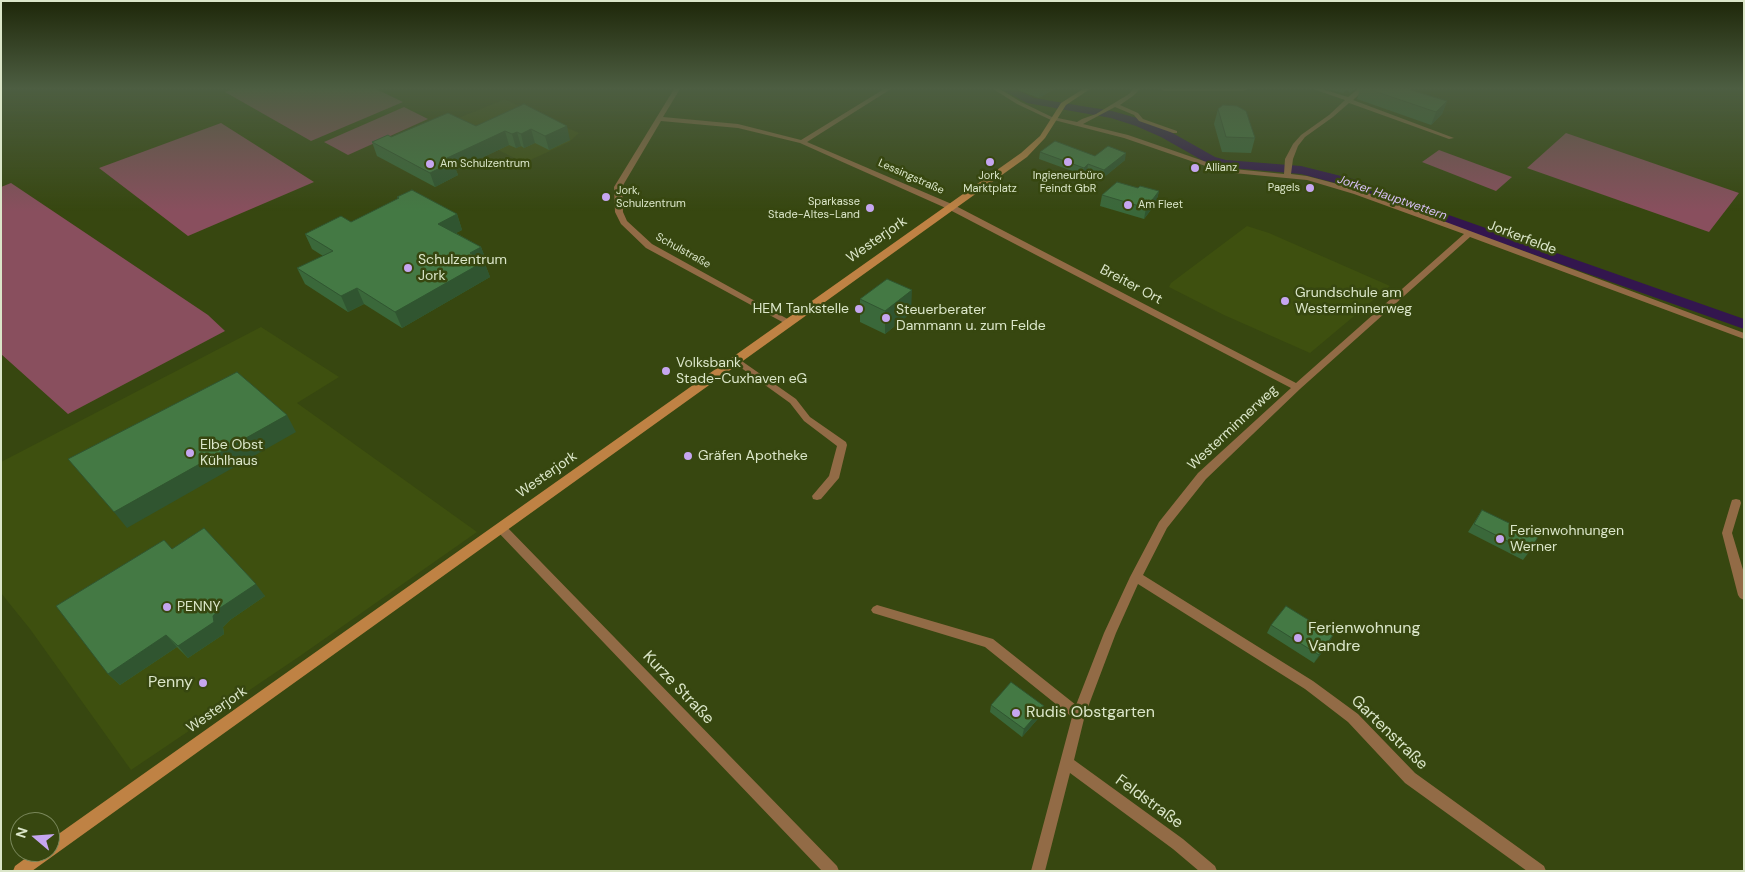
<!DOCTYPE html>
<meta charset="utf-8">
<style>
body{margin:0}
#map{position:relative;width:1745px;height:872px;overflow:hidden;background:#374710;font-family:"DM Sans",sans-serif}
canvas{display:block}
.frame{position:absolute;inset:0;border:2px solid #dbe6c9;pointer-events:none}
.north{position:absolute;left:10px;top:812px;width:50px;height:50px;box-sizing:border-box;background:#374710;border:1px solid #79875a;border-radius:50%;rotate:288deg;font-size:14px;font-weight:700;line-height:20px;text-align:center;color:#dbe6c9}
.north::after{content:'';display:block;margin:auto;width:18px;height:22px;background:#c6a6f0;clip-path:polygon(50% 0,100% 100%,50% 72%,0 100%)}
</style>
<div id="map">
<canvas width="1745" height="872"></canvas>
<div class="frame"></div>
<div class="north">N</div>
</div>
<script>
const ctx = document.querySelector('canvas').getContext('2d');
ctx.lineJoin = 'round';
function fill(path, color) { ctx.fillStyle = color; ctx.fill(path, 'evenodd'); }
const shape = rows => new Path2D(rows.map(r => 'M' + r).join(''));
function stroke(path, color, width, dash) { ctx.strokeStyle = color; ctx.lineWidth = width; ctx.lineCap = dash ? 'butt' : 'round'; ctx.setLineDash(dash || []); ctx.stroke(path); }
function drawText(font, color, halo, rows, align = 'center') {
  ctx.font = font + ' "DM Sans",sans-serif'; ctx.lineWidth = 5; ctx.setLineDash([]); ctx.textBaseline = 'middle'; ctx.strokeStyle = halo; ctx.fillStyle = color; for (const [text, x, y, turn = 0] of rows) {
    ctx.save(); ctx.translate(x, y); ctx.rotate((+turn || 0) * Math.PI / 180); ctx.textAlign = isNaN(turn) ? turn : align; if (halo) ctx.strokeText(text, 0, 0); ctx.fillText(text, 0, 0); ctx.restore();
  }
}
const built = shape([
 [505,99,537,115,579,133,569,142,524,163,446,123],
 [1247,226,1269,233,1390,286,1310,353,1224,315,1169,287,1171,283],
 [261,327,339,377,297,403,477,532,300,656,131,770,30,629,1,593,1,462]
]);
const green = shape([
 [233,89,376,89,403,102,311,141,225,92],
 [404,107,428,119,348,155,324,142],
 [221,123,314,182,188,236,99,168],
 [1566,133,1739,193,1709,232,1527,168],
 [1439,150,1512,177,1496,191,1422,162],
 [11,183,208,315,225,331,68,414,1,354,1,187]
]);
const canal = shape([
 [1001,89,1016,89,1034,98,1112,111,1144,120,1169,131,1215,157,1226,160,1301,166,1357,180,1443,213,1744,319,1744,329,1433,219,1347,186,1301,174,1221,167,1207,163,1161,137,1136,126,1111,118,1027,103,1001,89]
]);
const minor = shape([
 [674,89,680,89,663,117,738,124,801,140,884,89,891,89,807,142,954,205,1296,383,1464,234,1354,194,1307,180,1223,172,1124,138,1050,119,1053,117,1077,122,1082,119,1096,114,1129,94,1133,89,1140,89,1133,96,1120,105,1138,113,1143,119,1177,131,1177,133,1173,133,1139,121,1134,115,1115,107,1083,124,1128,135,1224,168,1284,174,1285,159,1293,144,1301,135,1329,115,1345,100,1313,89,1322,89,1348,97,1358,89,1365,89,1353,100,1454,138,1449,139,1349,103,1333,117,1305,137,1298,146,1293,159,1291,174,1307,176,1360,190,1744,333,1744,339,1470,237,1300,389,1206,479,1167,528,1143,575,1313,681,1358,714,1415,773,1544,866,1546,871,1527,871,1405,783,1348,722,1305,689,1138,584,1116,633,1085,715,1074,760,1183,839,1215,866,1217,871,1199,871,1173,849,1070,773,1045,871,1031,871,1072,717,985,647,873,613,871,610,873,607,877,605,993,639,1076,705,1104,633,1130,577,1159,522,1198,473,1291,388,948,209,838,160,800,143,738,128,661,121,622,187,623,212,627,221,652,244,793,322,792,324,786,324,646,248,621,224,615,212,614,187,674,89],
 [1161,89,1247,89,1244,91,1164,91,1161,89],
 [736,357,796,399,810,417,846,442,847,445,839,478,821,499,817,500,813,499,812,496,829,476,837,446,804,421,790,403,733,362,731,360,733,358,736,357],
 [1736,499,1740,500,1741,503,1732,533,1744,573,1744,600,1740,598,1738,595,1722,533,1731,503,1732,500,1736,499],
 [501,524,505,525,837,866,839,871,822,871,497,531,496,528,497,525,501,524]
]);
const tertiary = shape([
 [993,89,1000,89,1021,102,1056,119,1051,120,1017,104,993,89]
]);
const secondary = shape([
 [1083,89,1090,89,1066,105,1045,138,1027,157,32,871,13,871,15,866,34,852,50,852,50,840,1021,153,1040,136,1061,103,1083,89]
]);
const wall = shape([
 [1018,89,1054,89,1039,98,1018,90],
 [1327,89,1355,89,1350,93,1347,89,1343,93],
 [1360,89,1411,89,1410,90,1447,101,1442,114,1431,125,1357,99],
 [524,104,570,140,549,150,535,143,524,148,521,146,516,148,509,145,456,170,458,175,435,187,377,156,372,142,476,126],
 [1218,109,1255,138,1251,153,1222,152,1214,124],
 [1040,152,1095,156,1125,160,1103,178,1087,172,1083,175,1039,159],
 [1159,191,1156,203,1144,219,1100,206,1102,195],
 [397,197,457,214,462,230,456,233,481,247,487,263,485,264,490,277,402,328,364,304,348,312,305,284,297,268,323,256,312,249,305,234,351,222,398,199],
 [860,299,911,313,885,334,860,322],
 [1482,510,1529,552,1523,560,1468,532],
 [172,549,265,596,230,620,223,627,224,634,188,658,177,647,120,685,108,674],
 [1271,625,1333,635,1329,643,1314,663,1267,633],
 [991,705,1042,714,1022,737,990,712]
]);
const shadedWall = shape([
 [1043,89,1054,89,1039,98,1040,91],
 [1447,101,1442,114,1431,125,1436,112],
 [567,126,570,140,549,150,545,136],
 [531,129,535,143,524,148,521,134],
 [505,131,509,145,456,170,458,175,435,187,430,173,447,158],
 [517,132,521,146,516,148,512,134],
 [1126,153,1125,160,1103,178,1104,170],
 [1088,164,1087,172,1083,175,1084,168],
 [1159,191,1156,203,1144,219,1146,208],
 [457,214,462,230,444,239,438,224],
 [481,247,487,263,485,264,490,277,402,328,395,312,470,253],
 [357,288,364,304,348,312,341,296],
 [912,290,911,313,885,334,885,311],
 [287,415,296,432,127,528,114,512],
 [256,584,265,596,230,620,223,627,224,634,188,658,178,646,213,616,220,608],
 [166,635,177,647,120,685,108,674],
 [1333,635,1329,643,1314,663,1319,655],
 [1044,706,1042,714,1022,737,1024,729]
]);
const building = shape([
 [1368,89,1407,89,1447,101,1436,112,1368,89],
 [524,104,567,126,545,136,531,129,521,134,517,132,512,134,505,131,447,158,454,161,430,173,372,142,388,135,391,137,448,113,476,126,524,104],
 [1223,105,1237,106,1246,111,1255,138,1226,137,1218,109,1223,105],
 [1055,141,1095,156,1108,146,1126,153,1104,170,1088,164,1084,168,1040,152,1055,141],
 [1117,182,1138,188,1140,186,1159,191,1146,208,1102,195,1117,182],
 [412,190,457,214,438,224,481,247,470,253,485,261,395,312,357,288,341,296,297,268,333,251,305,234,341,216,351,222,399,198,397,197,412,190],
 [887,279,912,290,885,311,860,299,887,279],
 [237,372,287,415,114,512,68,459,237,372],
 [1482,510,1538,537,1529,552,1474,524,1482,510],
 [204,528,256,584,220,608,213,616,214,622,178,646,166,635,108,674,56,606,164,540,172,549,204,528],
 [1286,606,1333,635,1319,655,1271,625,1286,606],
 [1011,682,1044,706,1024,729,991,705,1011,682]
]);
const markers = [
 [990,162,5,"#c6a6f0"],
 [1068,162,5,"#c6a6f0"],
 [430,164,5,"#c6a6f0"],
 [1195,168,5,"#c6a6f0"],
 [1310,188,5,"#c6a6f0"],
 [606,197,5,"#c6a6f0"],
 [1128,205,5,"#c6a6f0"],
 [870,208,5,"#c6a6f0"],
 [408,268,5,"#c6a6f0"],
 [1285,301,5,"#c6a6f0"],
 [859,309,5,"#c6a6f0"],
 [886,318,5,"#c6a6f0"],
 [666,371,5,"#c6a6f0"],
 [190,453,5,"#c6a6f0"],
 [688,456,5,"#c6a6f0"],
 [1500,539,5,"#c6a6f0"],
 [167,607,5,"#c6a6f0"],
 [1298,638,5,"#c6a6f0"],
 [203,683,5,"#c6a6f0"],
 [1016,713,5,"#c6a6f0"]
];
const farPoinames = [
 ["Am Schulzentrum",440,164],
 ["Allianz",1205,168],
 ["Jork,",990,176,"center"],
 ["Marktplatz",990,189,"center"],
 ["Ingieneurbüro",1068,176,"center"],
 ["Feindt GbR",1068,189,"center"],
 ["Pagels",1300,188,"right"],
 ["Jork,",616,191],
 ["Schulzentrum",616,204],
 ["Sparkasse",860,202,"right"],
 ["Stade-Altes-Land",860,215,"right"],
 ["Am Fleet",1138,205]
];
const farStreetnames = [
 ["Lessingstraße",911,177,24],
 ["Schulstraße",683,251,29]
];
const farWaternames = [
 ["Jorker Hauptwettern",1392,198,19]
];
const streetNames = [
 ["Jorkerfelde",1522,238,21],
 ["Westerjork",877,240,-35],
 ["Breiter Ort",1131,285,28],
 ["Westerminnerweg",1233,428,-43],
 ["Westerjork",547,475,-35],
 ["Westerjork",217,710,-35]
];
const poiNames = [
 ["Schulzentrum",418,260],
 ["Jork",418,276],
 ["Grundschule am",1295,293],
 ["Westerminnerweg",1295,309],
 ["HEM Tankstelle",849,309,"right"],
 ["Steuerberater",896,310],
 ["Dammann u. zum Felde",896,326],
 ["Volksbank",676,363],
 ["Stade-Cuxhaven eG",676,379],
 ["Elbe Obst",200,445],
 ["Kühlhaus",200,461],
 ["Gräfen Apotheke",698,456],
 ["Ferienwohnungen",1510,531],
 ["Werner",1510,547],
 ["PENNY",177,607]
];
const nearPoinames = [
 ["Ferienwohnung",1308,629],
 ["Vandre",1308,647],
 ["Penny",193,683,"right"],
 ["Rudis Obstgarten",1026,713]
];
const nearStreetnames = [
 ["Kurze Straße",678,688,46],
 ["Gartenstraße",1389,733,44],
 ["Feldstraße",1149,802,36]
];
fill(built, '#3e500f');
fill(green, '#894f5e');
fill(canal, '#33164e');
fill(minor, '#926b46');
fill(tertiary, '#926b46');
fill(secondary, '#bf8244');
fill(wall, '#3a683a');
fill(shadedWall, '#305530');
fill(building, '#447944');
stroke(building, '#305530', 1);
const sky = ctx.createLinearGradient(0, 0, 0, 211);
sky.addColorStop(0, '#1e2709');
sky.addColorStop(0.42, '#4d5e42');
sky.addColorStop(1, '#4d5e4200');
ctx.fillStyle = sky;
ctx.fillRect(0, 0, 1745, 211);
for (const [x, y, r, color] of markers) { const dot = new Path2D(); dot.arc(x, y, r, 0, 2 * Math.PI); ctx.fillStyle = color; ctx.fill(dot); stroke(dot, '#374710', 2); }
drawText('11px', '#dbe6c9', '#374710', farPoinames, 'left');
drawText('11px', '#dbe6c9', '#374710', farStreetnames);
drawText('italic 12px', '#d7c0f6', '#374710', farWaternames);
drawText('14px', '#dbe6c9', '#374710', streetNames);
drawText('14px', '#dbe6c9', '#374710', poiNames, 'left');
drawText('16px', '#dbe6c9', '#374710', nearPoinames, 'left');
drawText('16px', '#dbe6c9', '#374710', nearStreetnames);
</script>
